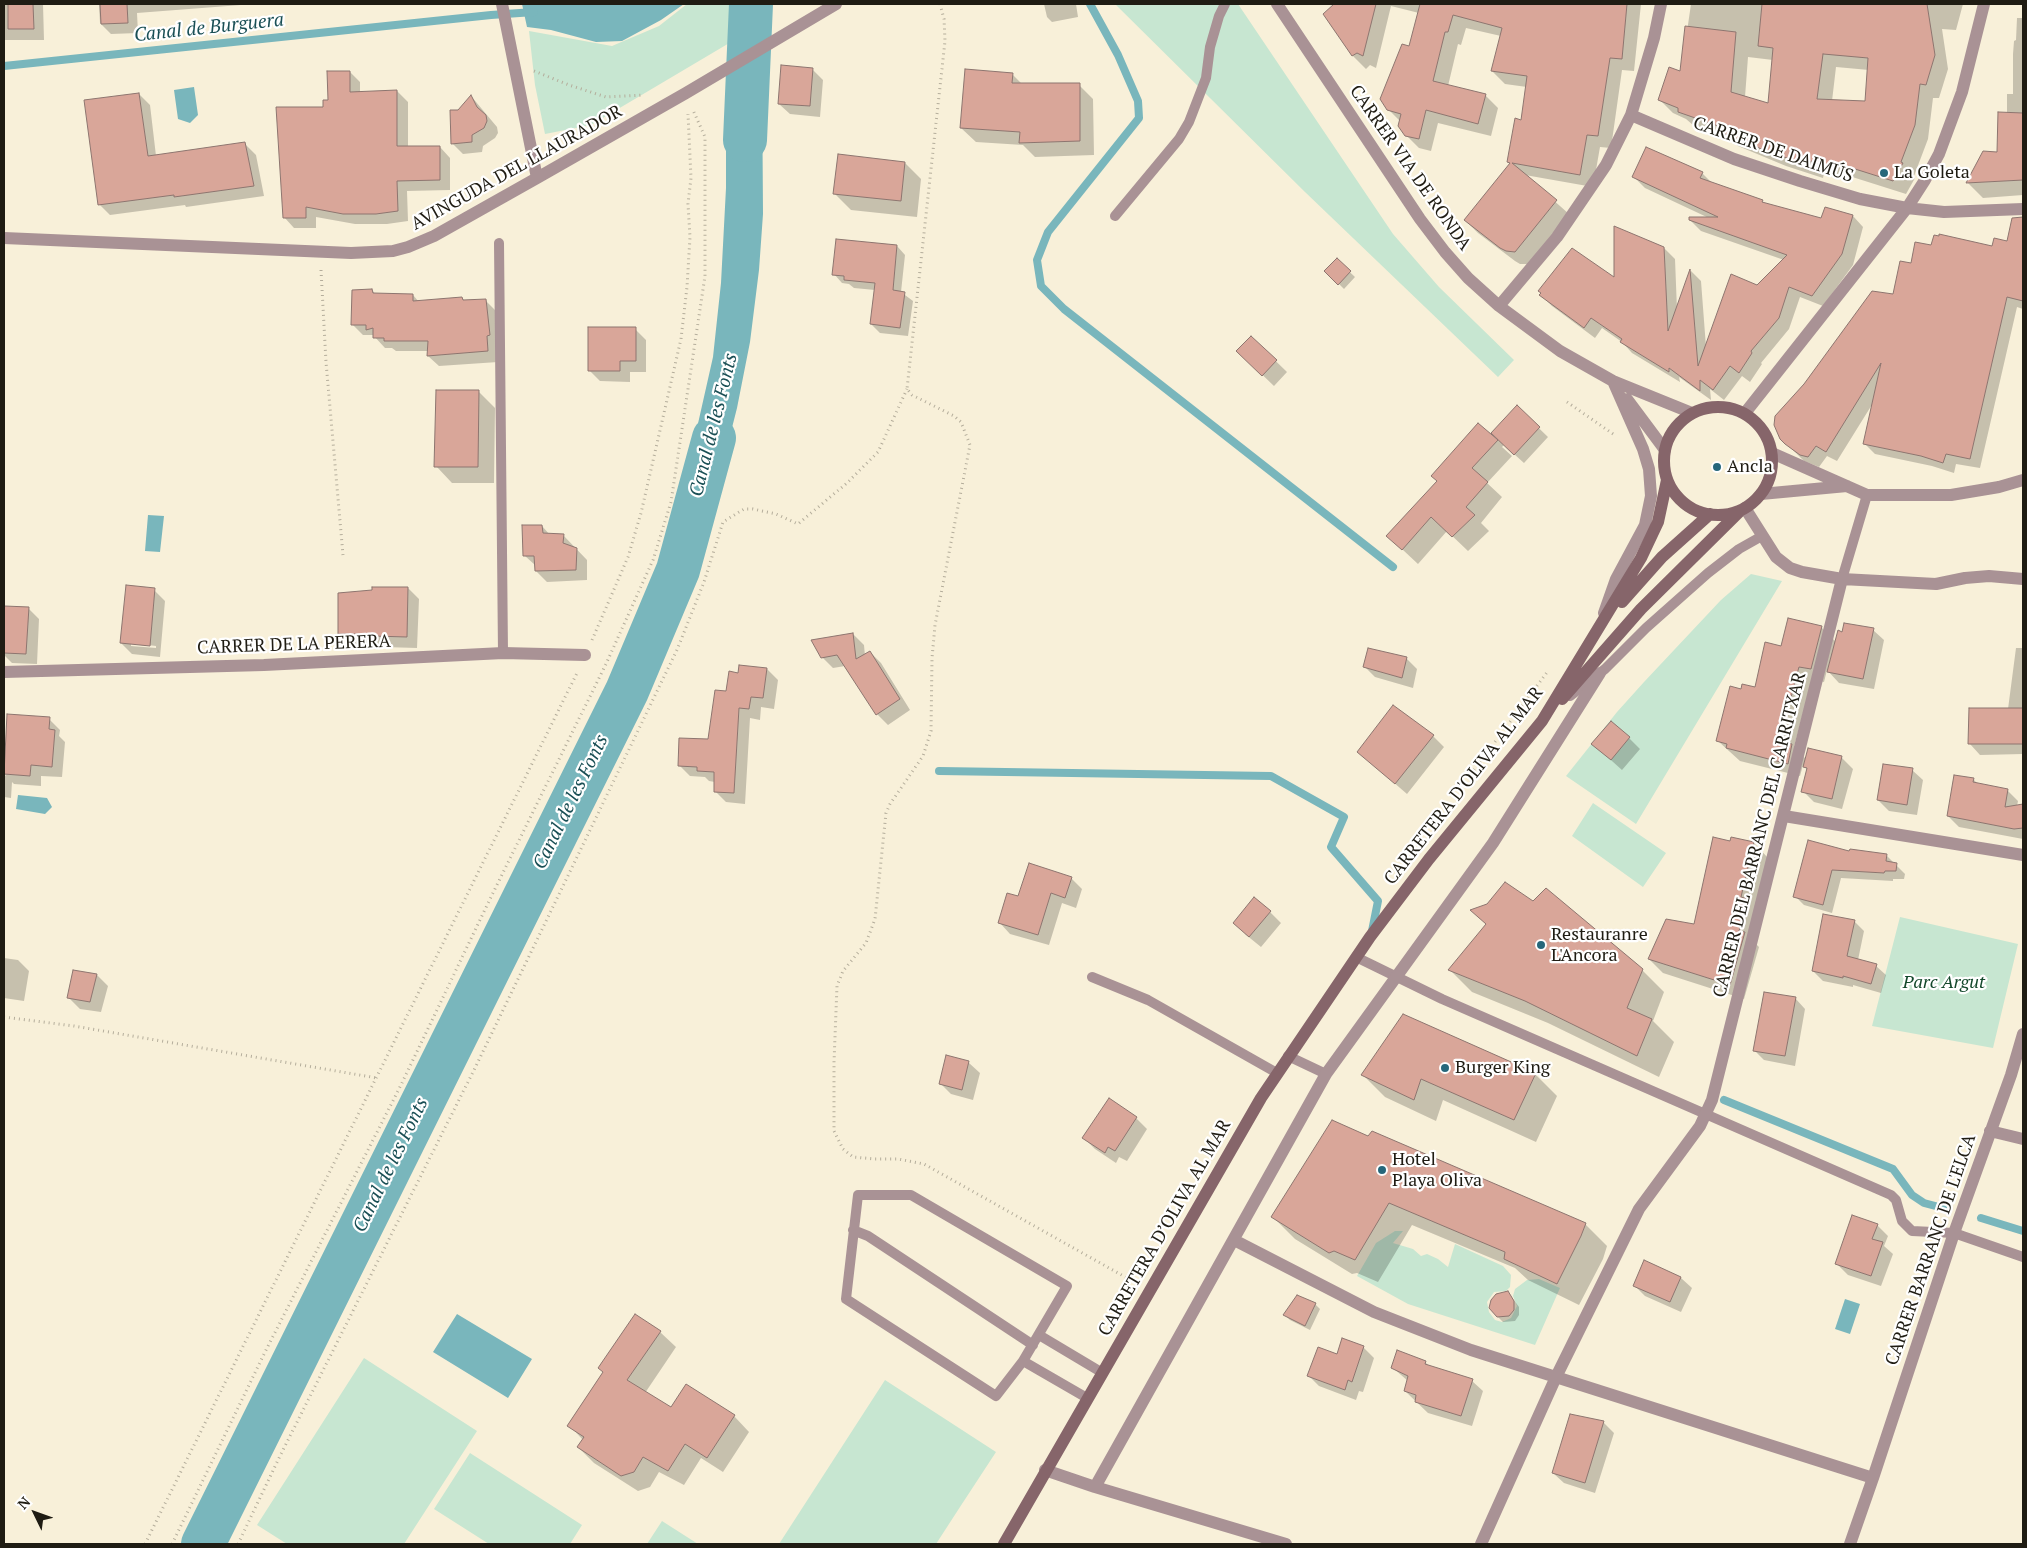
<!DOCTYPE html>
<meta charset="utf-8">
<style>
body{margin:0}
#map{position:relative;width:2027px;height:1548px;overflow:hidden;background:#f8f0d9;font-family:"PT Serif",serif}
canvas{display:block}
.frame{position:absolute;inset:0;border:5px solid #1f1c13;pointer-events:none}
.north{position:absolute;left:10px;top:1488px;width:50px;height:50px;-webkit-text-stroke:4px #fff;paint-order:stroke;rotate:312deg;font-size:14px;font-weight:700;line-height:20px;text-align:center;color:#1f1c13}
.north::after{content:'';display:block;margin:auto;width:18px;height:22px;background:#1f1c13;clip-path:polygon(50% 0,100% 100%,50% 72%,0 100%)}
</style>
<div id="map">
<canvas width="2027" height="1548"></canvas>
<div class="frame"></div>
<div class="north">N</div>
</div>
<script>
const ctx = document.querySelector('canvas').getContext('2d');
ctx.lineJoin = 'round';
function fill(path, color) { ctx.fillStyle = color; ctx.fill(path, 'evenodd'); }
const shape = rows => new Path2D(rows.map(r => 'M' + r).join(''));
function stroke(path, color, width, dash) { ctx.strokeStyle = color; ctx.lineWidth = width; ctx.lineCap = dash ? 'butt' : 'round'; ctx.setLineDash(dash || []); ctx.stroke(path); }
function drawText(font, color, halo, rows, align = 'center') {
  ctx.font = font + ' "PT Serif",serif'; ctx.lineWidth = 4.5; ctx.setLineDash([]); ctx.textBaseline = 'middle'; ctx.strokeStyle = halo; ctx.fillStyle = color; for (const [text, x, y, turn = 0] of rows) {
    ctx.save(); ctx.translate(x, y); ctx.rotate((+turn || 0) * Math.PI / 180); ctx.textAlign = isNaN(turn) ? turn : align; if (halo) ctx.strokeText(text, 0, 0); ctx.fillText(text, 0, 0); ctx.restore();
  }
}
const green = shape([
 [687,4,732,4,731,42,591,125,545,134,535,85,529,31,612,46,659,26],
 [1115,4,1238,4,1393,234,1439,287,1514,360,1498,377,1305,192],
 [1751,574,1782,581,1636,824,1566,776,1617,712,1644,682,1721,600],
 [1593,803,1666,853,1643,887,1572,836],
 [1900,917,2018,944,1993,1048,1872,1026],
 [1395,1231,1403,1231,1393,1243,1413,1249,1421,1256,1427,1254,1438,1259,1448,1267,1455,1244,1503,1266,1511,1275,1510,1287,1506,1291,1494,1292,1487,1302,1489,1312,1495,1320,1502,1322,1511,1318,1517,1306,1513,1296,1515,1289,1527,1280,1539,1279,1560,1288,1535,1345,1408,1304,1357,1276,1376,1243],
 [364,1358,477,1431,404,1544,287,1544,257,1525],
 [885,1380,996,1452,960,1507,936,1544,779,1544],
 [470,1453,582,1525,570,1544,489,1544,434,1509],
 [662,1521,698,1544,647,1544]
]);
const water = shape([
 [522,4,684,4,661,20,622,41,596,42,551,30,527,27],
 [732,4,768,4,767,24,731,42],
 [762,70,763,214,759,270,750,342,737,408,714,499,683,490,713,357,721,283,726,188,726,92],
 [194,87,198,115,190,123,178,119,174,90],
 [148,515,164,516,160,552,145,551],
 [18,795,47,798,52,807,45,814,16,809],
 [1845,1299,1860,1304,1850,1334,1835,1329],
 [457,1314,532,1359,508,1398,433,1352]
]);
const shadow = shape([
 [4,4,43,4,44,40,4,40],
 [99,4,254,4,137,13,138,33,111,34,100,23],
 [1044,4,1076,4,1078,17,1052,22,1047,17],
 [1336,4,1641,4,1634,71,1622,70,1611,148,1600,147,1593,187,1525,175,1569,214,1528,264,1520,264,1515,261,1478,233,1465,220,1511,164,1508,162,1522,121,1527,87,1505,84,1492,71,1501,36,1466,28,1461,45,1458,44,1448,86,1485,95,1498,108,1491,136,1438,123,1431,151,1419,148,1406,135,1401,122,1388,109,1410,48,1419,13,1391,6,1376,68,1370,65,1366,69,1353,56,1325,14],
 [1691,4,1963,4,1956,30,1942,29,1948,69,1939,98,1933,98,1928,139,1914,176,1915,178,1906,194,1846,175,1845,180,1824,173,1823,178,1786,166,1738,146,1730,138,1693,125,1686,119,1673,113,1659,99,1681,73],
 [1748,57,1773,60,1769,104,1745,97],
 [1836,67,1869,70,1867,103,1832,101],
 [2017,18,2023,18,2023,195,1983,198,1968,183,1984,153,1999,153,2007,113,2007,94,2013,94,2013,54,2014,41,2016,40],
 [812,69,823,80,820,117,790,114,779,104],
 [350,72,360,82,360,93,397,91,408,102,408,147,440,147,450,158,450,190,407,191,408,221,387,224,355,224,316,217,316,228,294,228,284,217,324,108],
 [1012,74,1023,85,1079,85,1093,99,1094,155,1035,157,1023,145,976,142,961,128],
 [139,94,150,105,156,156,245,144,256,155,264,196,186,207,185,205,110,215,99,204],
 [471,96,497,127,498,133,495,138,483,146,482,152,463,154,452,143,458,111],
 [905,163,921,179,917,217,851,210,834,193],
 [1702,173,1712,183,1762,201,1765,204,1822,220,1853,216,1863,227,1853,265,1823,306,1800,297,1789,329,1761,363,1762,364,1750,382,1742,376,1724,400,1710,389,1711,400,1679,377,1680,382,1632,353,1622,342,1602,328,1595,338,1552,306,1541,295,1615,280,1664,248,1675,259,1677,310,1691,271,1701,281,1706,347,1757,286,1784,260,1701,231,1690,220,1711,219,1645,188,1634,177],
 [2017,238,2023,239,2023,309,2017,307,1980,468,1956,464,1954,473,1932,466,1875,454,1864,443,1873,403,1837,461,1827,456,1819,467,1804,461,1781,438,1894,296,1912,264,1932,247,1993,247],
 [897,246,905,255,901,292,913,301,908,336,880,333,871,324,875,290,854,288,849,284,842,283,834,274],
 [1337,260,1355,277,1344,289,1326,271],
 [372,290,376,295,413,295,419,302,462,298,465,301,485,300,496,311,498,362,439,366,428,356,428,351,396,351,392,348,385,348,373,335,363,335,352,324],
 [635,329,646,340,646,372,630,372,630,382,600,381,589,370],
 [1251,337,1287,372,1274,386,1249,362],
 [478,391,495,408,494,483,452,483,436,466],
 [1517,407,1548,437,1524,463,1504,445,1502,447,1512,456,1487,483,1502,497,1481,523,1489,531,1468,551,1447,531,1418,564,1388,536,1496,441],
 [542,526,550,535,563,535,587,560,587,580,547,582,536,571,536,566,524,555],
 [408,588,419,599,417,648,384,647,381,644,350,644,340,634,373,592],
 [154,590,165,601,160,657,132,654,121,643],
 [131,643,156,646,156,648,131,646],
 [5,607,28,608,39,619,37,664,12,663,4,655],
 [1821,627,1836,642,1843,633,1873,630,1884,640,1874,689,1839,683,1827,670,1824,682,1812,679,1794,747,1807,760,1809,749,1842,758,1853,769,1842,809,1814,802,1803,791,1808,770,1803,765,1800,776,1740,761,1718,741,1742,690,1755,689,1781,647],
 [853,634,864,645,865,656,870,652,881,663,910,710,888,725,877,714,845,666,833,668,822,657],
 [2016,648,2023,648,2023,754,1980,755,1970,744,2008,709],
 [1406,658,1417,669,1413,688,1375,677,1364,666],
 [740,666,767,669,778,680,774,709,761,707,760,720,750,718,745,804,726,802,715,791,715,782,709,781,705,777,690,776,679,765,709,740,727,692,739,674],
 [1393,707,1433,736,1444,747,1407,794,1370,762],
 [8,715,49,719,60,730,59,736,65,742,62,777,41,776,41,786,14,784,12,782,11,798,4,797,4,776,6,776,4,774,4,768],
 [1629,738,1640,749,1622,770,1593,744],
 [1912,770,1923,780,1917,815,1889,811,1878,800],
 [1973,779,1978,784,2007,790,2018,801,2017,806,2023,806,2023,839,1959,827,1948,816],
 [1732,838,1754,843,1768,858,1754,942,1759,947,1744,999,1663,973,1649,959,1695,925],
 [1850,853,1886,855,1905,874,1904,879,1893,879,1893,881,1841,878,1832,913,1804,905,1795,896],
 [1071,878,1082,889,1076,908,1062,903,1049,945,1010,934,1000,923,1019,898],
 [1472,911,1642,970,1664,992,1653,1021,1674,1042,1659,1077,1548,1023,1472,992,1450,970,1487,925],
 [1270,912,1281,923,1261,947,1245,934],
 [1854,921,1864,931,1858,960,1876,966,1886,975,1881,993,1853,985,1853,987,1823,981,1813,971],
 [4,958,18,960,29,971,24,1001,4,998],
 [74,971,97,975,108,986,101,1012,80,1009,69,998],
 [1795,998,1805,1009,1795,1066,1764,1060,1754,1050],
 [947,1057,969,1063,980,1073,973,1100,951,1094,940,1083],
 [1535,1074,1557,1096,1536,1142,1443,1100,1436,1121,1385,1097,1363,1075],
 [1109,1100,1136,1118,1147,1129,1127,1161,1119,1157,1116,1163,1095,1149,1084,1138],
 [1368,1138,1585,1224,1607,1246,1603,1259,1579,1305,1528,1280,1515,1268,1412,1225,1378,1282,1357,1273,1352,1274,1295,1239,1273,1217],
 [1877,1225,1888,1236,1884,1246,1893,1254,1881,1286,1848,1275,1837,1264],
 [1681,1278,1692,1288,1681,1312,1645,1296,1634,1285],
 [1508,1292,1519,1307,1519,1315,1515,1321,1503,1322,1498,1317],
 [1315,1304,1320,1309,1310,1330,1290,1320,1285,1315],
 [660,1332,676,1347,645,1393,671,1409,734,1416,749,1432,723,1472,701,1458,684,1485,659,1472,650,1487,638,1491,594,1463,578,1447,583,1440,569,1425],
 [1363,1347,1374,1358,1363,1392,1359,1391,1356,1400,1319,1386,1308,1375,1338,1355],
 [1425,1362,1430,1367,1472,1381,1483,1391,1472,1426,1428,1413,1405,1391,1408,1381,1393,1368],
 [1603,1422,1614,1433,1595,1493,1564,1483,1553,1473]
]);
const stream = shape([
 [1090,4,1118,55,1138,101,1139,118,1048,232,1037,260,1041,286,1064,309,1393,567],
 [4,66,491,15,534,12],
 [939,771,1271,776,1344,817,1331,847,1378,901,1372,931],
 [1724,1100,1893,1169,1912,1195,1924,1203,1943,1208],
 [1981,1218,2023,1231]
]);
const river = shape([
 [745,140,751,4],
 [203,1544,627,691,678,570,714,438]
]);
const building = shape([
 [8,4,33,4,34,29,8,29,8,4],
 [100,4,127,4,128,23,101,24,100,4],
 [1334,4,1376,4,1363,56,1357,53,1352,56,1323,14,1334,4],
 [1420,4,1627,4,1622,59,1610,58,1598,136,1587,135,1580,175,1512,163,1557,200,1515,252,1506,251,1500,248,1464,220,1510,163,1507,162,1515,118,1521,120,1527,76,1491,71,1502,28,1453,15,1448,32,1445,32,1433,81,1486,94,1478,124,1426,110,1419,139,1405,136,1398,126,1401,114,1387,110,1380,99,1402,44,1409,46,1420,4],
 [1762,4,1927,4,1935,55,1926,85,1920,84,1915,125,1901,162,1903,163,1893,181,1833,162,1831,167,1811,161,1809,165,1771,153,1723,133,1724,128,1678,112,1678,108,1658,100,1669,67,1680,71,1685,26,1736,32,1731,92,1768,103,1773,48,1758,46,1762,4],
 [1823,54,1868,58,1865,101,1817,99,1823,54],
 [781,65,813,68,810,106,778,104,781,65],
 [965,69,1013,73,1012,83,1080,83,1080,141,1019,143,1020,132,960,128,965,69],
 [327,71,350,71,350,92,397,90,397,146,440,146,440,180,397,181,398,211,376,214,343,214,306,207,306,218,283,218,276,107,323,107,323,100,328,100,327,71],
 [139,93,148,156,245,142,254,186,174,197,174,195,98,205,84,100,139,93],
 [471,95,477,107,486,115,487,121,484,128,472,135,472,142,451,144,450,110,458,110,471,95],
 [1998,112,2023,113,2023,180,1966,183,1983,151,1997,152,1998,112],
 [1646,147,1703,172,1700,178,1763,200,1762,202,1821,218,1825,207,1853,215,1842,254,1812,296,1789,287,1779,318,1751,351,1752,353,1739,373,1730,366,1713,390,1700,380,1700,391,1669,368,1669,372,1620,342,1622,339,1591,318,1584,328,1539,295,1541,293,1538,291,1572,248,1614,277,1614,226,1664,247,1668,331,1690,269,1698,366,1731,274,1757,285,1787,255,1689,220,1689,217,1718,217,1632,177,1646,147],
 [838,154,905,162,901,201,833,194,838,154],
 [2023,217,2023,301,2007,297,1970,459,1946,454,1943,463,1921,456,1863,444,1881,363,1826,452,1816,446,1808,457,1800,455,1785,444,1780,439,1774,425,1775,416,1804,384,1872,291,1893,294,1900,261,1911,263,1915,242,1931,245,1934,235,1939,236,1939,234,1992,246,1994,238,2007,241,2012,218,2023,217],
 [836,239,897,245,893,290,905,292,900,328,870,324,875,283,844,280,844,276,832,275,836,239],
 [1337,258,1351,271,1338,285,1324,271,1337,258],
 [372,289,373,293,413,294,413,301,462,297,463,300,486,299,490,335,487,336,488,351,427,356,428,341,384,341,384,338,373,338,373,328,366,330,366,325,351,325,352,290,372,289],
 [588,327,636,327,636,361,620,361,620,371,588,371,588,327],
 [1251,336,1277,360,1262,376,1236,351,1251,336],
 [436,390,479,390,478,467,434,467,436,390],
 [1517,405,1540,427,1514,455,1491,433,1517,405],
 [1478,423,1498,440,1472,468,1488,482,1466,507,1475,515,1452,537,1431,517,1402,550,1386,536,1437,481,1431,476,1478,423],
 [522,525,542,525,543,533,564,534,563,543,577,548,576,570,535,571,534,556,523,556,522,525],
 [126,585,155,588,150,646,120,643,126,585],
 [372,587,408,587,407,637,372,636,371,634,338,634,338,593,372,590,372,587],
 [4,606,29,607,26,654,4,653,4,606],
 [1788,618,1822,626,1811,669,1799,667,1797,674,1780,741,1792,744,1788,764,1726,748,1727,744,1716,741,1730,686,1741,689,1742,684,1755,687,1765,642,1781,646,1788,618],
 [1844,623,1874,628,1863,679,1827,672,1838,630,1842,632,1844,623],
 [853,633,856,659,870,651,900,699,876,715,837,655,821,658,811,640,853,633],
 [1368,648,1407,657,1402,678,1363,667,1368,648],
 [739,665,767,668,763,698,751,697,749,709,739,708,734,793,714,792,714,772,697,771,697,767,678,766,679,738,708,739,715,690,726,691,729,671,738,673,739,665],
 [1393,705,1434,735,1395,784,1357,752,1393,705],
 [1969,708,2023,708,2023,744,1968,744,1969,708],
 [7,714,50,717,49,729,55,730,52,767,31,765,30,776,4,774,7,714],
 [1611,721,1630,737,1611,760,1591,744,1611,721],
 [1808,748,1842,756,1832,799,1801,792,1807,768,1803,767,1808,748],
 [1883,764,1913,768,1907,805,1877,800,1883,764],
 [1954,775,1974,778,1973,782,2008,789,2005,807,2023,804,2023,828,2014,829,1947,816,1954,775],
 [1713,837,1730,841,1731,837,1754,842,1741,897,1748,899,1739,931,1745,932,1730,985,1648,959,1666,919,1694,924,1713,837],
 [1808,840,1849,851,1850,849,1887,854,1886,861,1897,863,1896,871,1885,871,1884,873,1832,870,1823,905,1793,897,1808,840],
 [1029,863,1072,877,1065,898,1051,893,1038,935,998,923,1007,893,1018,896,1029,863],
 [1505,882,1533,901,1546,888,1643,969,1627,1008,1652,1019,1637,1056,1525,1001,1448,970,1486,924,1470,910,1487,904,1505,882],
 [1254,897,1271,911,1249,937,1233,923,1254,897],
 [1823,914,1855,920,1847,956,1877,964,1871,984,1843,976,1843,978,1812,971,1823,914],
 [73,970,97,974,90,1002,67,998,73,970],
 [1764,992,1796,997,1785,1056,1753,1051,1764,992],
 [1403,1014,1536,1073,1514,1120,1421,1079,1414,1100,1361,1075,1403,1014],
 [946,1055,969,1061,962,1090,939,1084,946,1055],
 [1109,1098,1137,1117,1115,1151,1108,1147,1105,1153,1082,1138,1109,1098],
 [1332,1120,1368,1136,1372,1131,1586,1223,1581,1236,1557,1284,1504,1259,1505,1252,1389,1203,1355,1260,1334,1251,1329,1253,1271,1217,1332,1120],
 [1852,1215,1878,1224,1872,1239,1883,1242,1871,1276,1835,1264,1852,1215],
 [1644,1260,1681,1277,1670,1302,1633,1286,1644,1260],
 [1508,1291,1514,1301,1514,1310,1509,1316,1497,1317,1489,1308,1491,1300,1496,1294,1508,1291],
 [1297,1295,1316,1303,1305,1326,1283,1315,1297,1295],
 [635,1314,661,1331,627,1380,671,1407,686,1384,735,1415,707,1458,685,1444,668,1471,643,1457,634,1472,621,1476,577,1447,584,1437,567,1426,603,1372,598,1368,635,1314],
 [1342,1338,1364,1346,1352,1382,1348,1380,1345,1390,1307,1376,1318,1347,1337,1354,1342,1338],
 [1397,1350,1426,1361,1425,1364,1473,1379,1461,1416,1415,1402,1416,1395,1404,1391,1408,1376,1391,1368,1397,1350],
 [1570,1414,1604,1421,1585,1483,1552,1473,1570,1414]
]);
const path = shape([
 [940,4,944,19,945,41,907,389,912,395,954,416,961,422,970,445,935,625,932,658,931,731,923,756,890,804,886,813,875,919,866,943,843,971,837,986,834,1062,834,1131,843,1149,853,1157,875,1159,898,1159,924,1164,1134,1282],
 [534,71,569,85,606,97,643,95],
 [321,270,326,362,343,555],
 [1567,402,1616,436],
 [592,640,628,557,641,513,681,339,687,287,690,237,688,204,691,178,688,114],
 [1468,778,1548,671],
 [4,1017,74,1026,377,1078],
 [145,1544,577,673],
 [172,1544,264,1354,401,1085,490,899,606,664,653,560,671,502,705,276,705,137,693,110],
 [238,1544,279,1458,475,1068,677,650,704,582,723,522,744,509,753,509,776,514,798,524,847,483,878,452,907,389]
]);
const lane = shape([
 [1115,216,1179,139,1189,122,1206,78,1210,47,1219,16,1225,4],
 [499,243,503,653],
 [1842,579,1867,495],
 [1570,696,1605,669,1646,628,1708,573,1739,549,1762,536],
 [1356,957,1442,999,1891,1195,1896,1200,1902,1221,1912,1231,1954,1233,2023,1257],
 [1092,977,1148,1000,1277,1073],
 [1288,1056,1326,1074],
 [858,1195,911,1195,1067,1286,1023,1361,996,1396,846,1299,858,1195],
 [853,1230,868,1236,1033,1345],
 [1039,1335,1101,1372],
 [1023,1361,1087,1398]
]);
const street = shape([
 [502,4,537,178],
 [1277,4,1420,219,1445,252,1468,278,1499,306,1560,351,1613,381,1692,413],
 [1631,115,1734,159,1800,181,1860,199,1907,208,1944,212,2023,209],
 [4,238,351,253,393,251,408,247,434,236,537,178,686,93,836,4],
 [1499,306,1557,237,1606,165,1631,115,1654,38,1661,4],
 [1627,399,1665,450],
 [1745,413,1907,208,1925,180,1939,154,1962,92,1984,4],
 [1772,453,1867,495,1951,495,1999,487,2023,480],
 [1761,494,1847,486],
 [1745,508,1776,557,1790,568,1802,572,1842,579,1936,584,1965,578,1989,576,2023,579],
 [1604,613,1616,579,1645,525,1651,496,1649,469,1643,449,1613,381],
 [4,672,264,665,503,653,585,655],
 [1784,816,2023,855],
 [1990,1131,2023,1139],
 [1234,1240,1374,1312,1471,1350,1873,1478,1850,1544],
 [1045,1470,1095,1487,1286,1544],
 [1873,1478,1954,1233,2011,1075,2023,1034],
 [1095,1487,1326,1074,1493,843,1600,673],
 [1481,1544,1556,1377,1639,1209,1700,1126,1712,1100,1842,579]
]);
const secondary = shape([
 '1664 461a54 54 0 1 1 108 0a54 54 0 1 1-108 0Z',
 [1622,602,1662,557,1710,514],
 [1562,699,1641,609,1739,512],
 [1004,1544,1261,1098,1370,937,1429,859,1542,721,1641,558,1658,522,1667,480]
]);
const markers = [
 [1884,173,5,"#26677b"],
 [1717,467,5,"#26677b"],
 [1541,945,5,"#26677b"],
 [1445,1068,5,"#26677b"],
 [1382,1170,5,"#26677b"]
];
const streetNames = [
 ["CARRER DE DAIMÚS",1773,150,19],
 ["AVINGUDA DEL LLAURADOR",517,168,-29],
 ["CARRER VIA DE RONDA",1410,168,55],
 ["CARRER DE LA PERERA",294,645,-2],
 ["CARRETERA D'OLIVA AL MAR",1464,786,-52],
 ["CARRER DEL BARRANC DEL CARRITXAR",1760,835,-76],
 ["CARRETERA D’OLIVA AL MAR",1165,1228,-60],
 ["CARRER BARRANC DE L'ELCA",1931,1250,-71]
];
const poiNames = [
 ["La Goleta",1894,173],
 ["Ancla",1727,467],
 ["Restauranre",1551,935],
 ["L'Ancora",1551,956],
 ["Burger King",1455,1068],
 ["Hotel",1392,1160],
 ["Playa Oliva",1392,1181]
];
const parkNames = [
 ["Parc Argut",1944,983]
];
const waterNames = [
 ["Canal de Burguera",209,28,-6],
 ["Canal de les Fonts",714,425,-76],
 ["Canal de les Fonts",571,802,-64],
 ["Canal de les Fonts",391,1165,-64]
];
fill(green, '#c7e6d1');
fill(water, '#79b6bc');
fill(shadow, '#0003');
stroke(stream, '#79b6bc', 8);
stroke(river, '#79b6bc', 44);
fill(building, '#d9a699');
stroke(building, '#8d756f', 1);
stroke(path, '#b4ad9b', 3, [1, 4]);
stroke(lane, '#a99295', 10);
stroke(street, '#a99295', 12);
stroke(secondary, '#86656a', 12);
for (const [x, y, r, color] of markers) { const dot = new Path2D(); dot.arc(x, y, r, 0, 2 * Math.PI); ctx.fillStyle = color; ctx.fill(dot); stroke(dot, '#fff', 2); }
drawText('18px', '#1f1c13', '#fff', streetNames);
drawText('18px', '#1f1c13', '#fff', poiNames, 'left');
drawText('italic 18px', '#13482b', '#fff', parkNames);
drawText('italic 19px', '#1a4f55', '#fff', waterNames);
</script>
